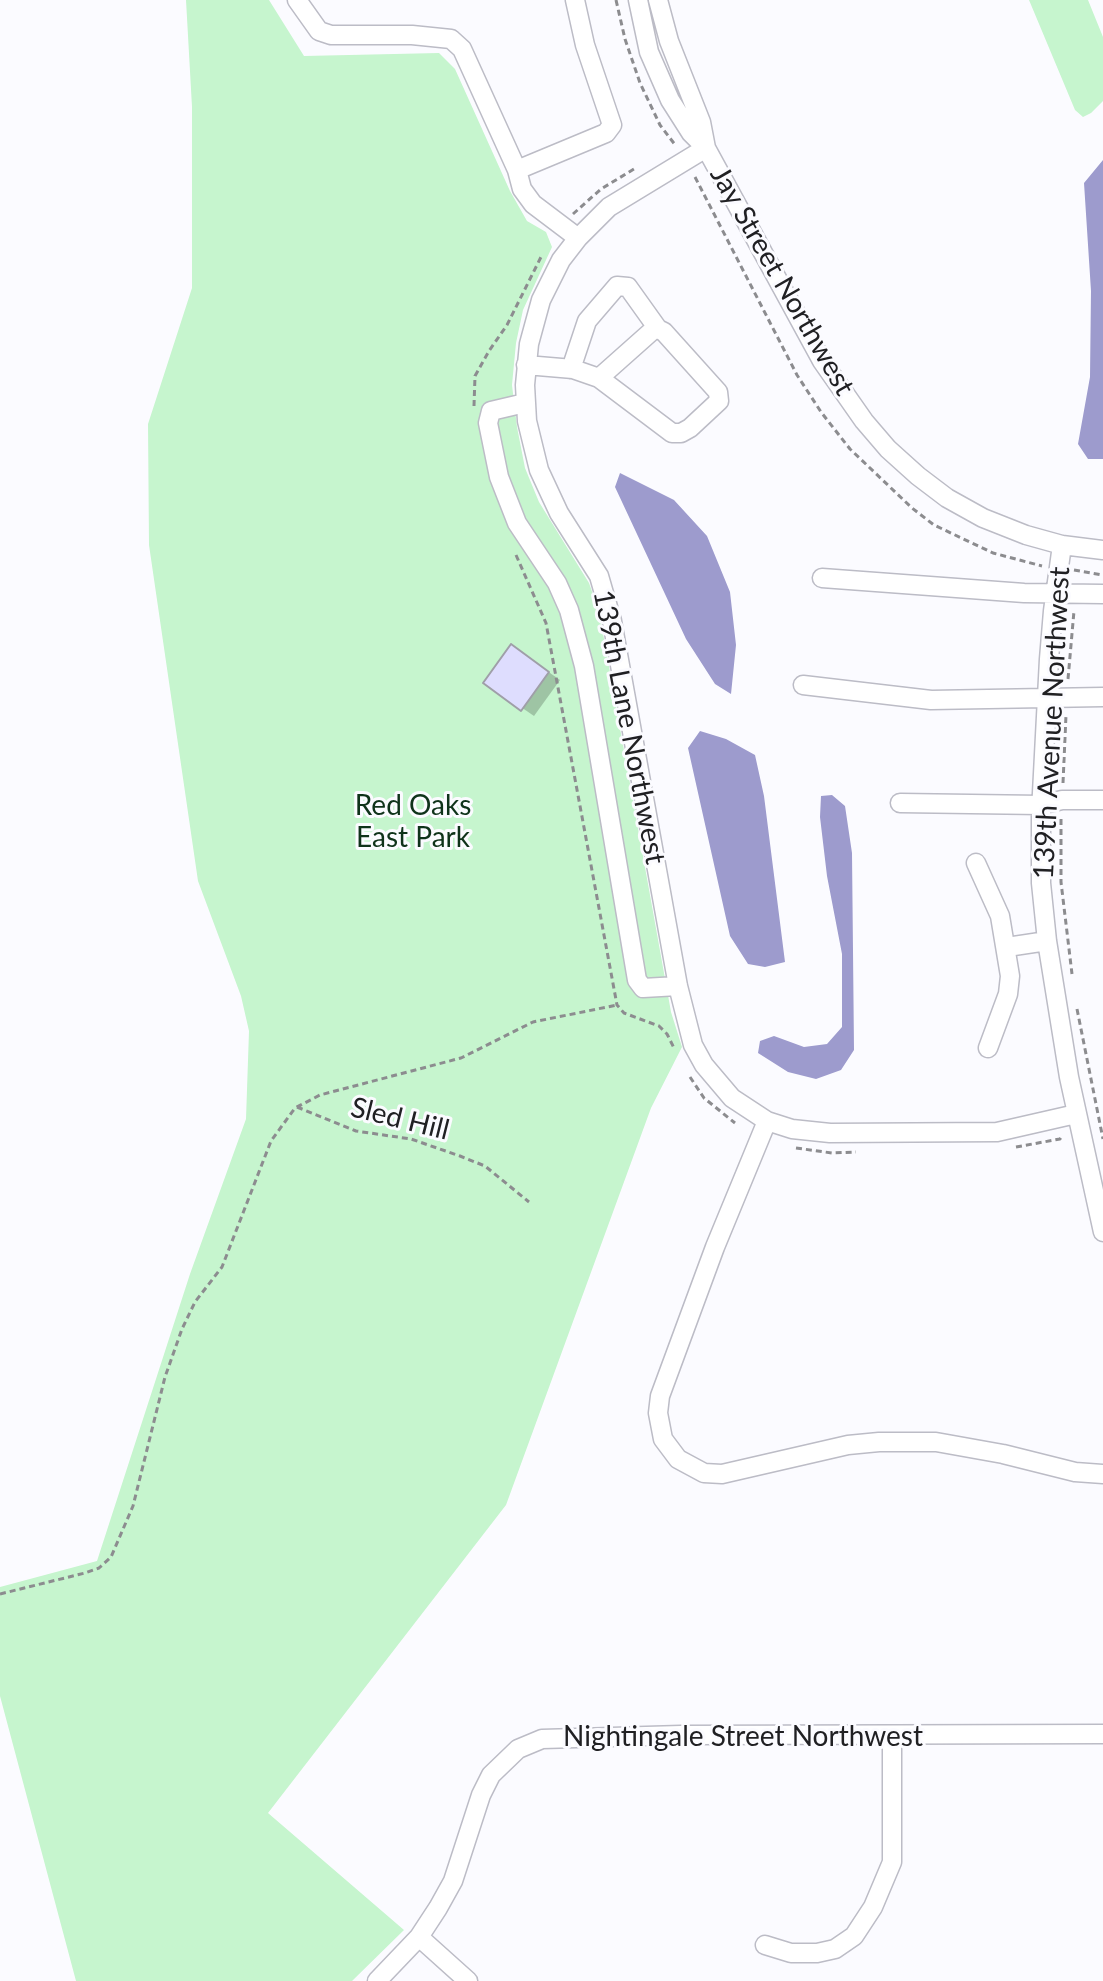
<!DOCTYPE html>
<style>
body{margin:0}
canvas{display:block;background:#fbfbff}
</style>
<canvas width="1103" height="1981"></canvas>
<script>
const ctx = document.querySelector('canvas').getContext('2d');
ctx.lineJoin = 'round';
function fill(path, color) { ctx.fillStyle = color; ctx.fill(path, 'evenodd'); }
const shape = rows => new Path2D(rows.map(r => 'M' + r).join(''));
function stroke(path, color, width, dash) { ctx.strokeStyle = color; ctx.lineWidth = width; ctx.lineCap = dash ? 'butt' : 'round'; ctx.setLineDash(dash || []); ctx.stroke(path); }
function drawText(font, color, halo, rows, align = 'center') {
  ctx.font = font + ' Lato,sans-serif'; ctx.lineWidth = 6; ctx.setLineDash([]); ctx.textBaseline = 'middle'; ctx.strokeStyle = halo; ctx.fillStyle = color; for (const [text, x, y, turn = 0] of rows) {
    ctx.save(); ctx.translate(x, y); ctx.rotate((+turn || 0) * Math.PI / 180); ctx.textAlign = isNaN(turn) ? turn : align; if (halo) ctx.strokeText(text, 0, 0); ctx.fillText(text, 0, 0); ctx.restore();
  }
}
const green = shape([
 [186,0,269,0,304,56,439,53,455,69,510,191,527,221,546,232,552,247,523,310,516,343,512,385,517,427,525,468,539,502,589,583,599,611,671,1012,682,1047,651,1108,506,1505,268,1813,404,1930,352,1981,76,1981,0,1696,0,1587,97,1561,190,1274,246,1119,249,1031,241,996,198,881,149,545,148,424,192,288,192,107],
 [1029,0,1088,0,1103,37,1103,101,1091,113,1083,117,1075,110]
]);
const water = shape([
 [1103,160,1103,459,1088,459,1078,444,1090,377,1091,291,1084,183],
 [620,473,674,500,707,536,730,592,736,645,731,694,715,684,686,639,615,487],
 [700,731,726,739,755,755,764,796,785,962,765,967,748,964,730,936,688,748],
 [832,795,845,806,852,853,854,1050,841,1070,816,1079,788,1072,758,1053,760,1041,774,1036,804,1047,827,1044,842,1027,842,954,827,876,820,817,821,796]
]);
const shadow = shape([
 [523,654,560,680,534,716,486,683]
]);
const building = shape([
 [511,644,549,672,521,711,483,683,511,644]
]);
const path = shape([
 [616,0,625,39,640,83,660,125,676,146],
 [695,177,797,375,821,412,850,449,912,508,934,525,993,553,1042,566],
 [573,214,601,189,634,169],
 [474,406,475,376,489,351,507,325,542,255],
 [516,555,546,623,617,1005,624,1013,659,1026,667,1034,675,1050],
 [1074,570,1102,575],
 [1068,679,1074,611],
 [1063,783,1066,715],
 [1061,819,1061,882,1072,974],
 [1077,1009,1103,1139],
 [690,1077,704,1098,735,1123],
 [297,1107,356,1131,411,1139,460,1156,485,1166,529,1202],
 [1016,1147,1060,1139,1062,1136],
 [796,1148,832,1153,856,1152],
 [0,1594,85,1573,99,1568,111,1557,133,1506,165,1377,182,1329,195,1302,222,1267,271,1141,295,1108,320,1095,461,1058,533,1022,617,1005]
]);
const minor = shape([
 [297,0,319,31,331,35,412,35,451,39,462,49,517,170,522,189,533,204,578,238],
 [638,0,649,52,670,100,691,133,706,148,822,361,864,421,888,449,918,476,947,498,983,518,1026,535,1062,545,1103,550],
 [658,0,669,41,701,122,706,148],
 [706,148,609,207,578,238,561,260,541,300,529,344,525,385,527,421,539,470,559,513,599,576,612,621,678,986,693,1045,704,1065,732,1098,767,1121,792,1129,830,1133,997,1132,1076,1114],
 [517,170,606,133,612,125,585,45,575,0],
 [526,365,573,369,599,378,672,433,681,433,690,428,719,401,718,392,664,332,658,329,653,330,599,378],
 [571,369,587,321,617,286,628,287,658,329],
 [525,403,491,411,488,423,499,477,517,523,557,583,569,610,584,666,637,980,643,988,678,986],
 [1062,545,1053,611,1049,659,1041,812,1041,883,1047,941,1069,1077,1103,1232],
 [822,578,1024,593,1103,594],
 [803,685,931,700,1103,697],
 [900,803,1041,805,1062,800,1103,800],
 [976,863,1000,916,1010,976,1008,994,988,1048],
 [1007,947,1047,941],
 [767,1121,715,1247,660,1396,658,1413,663,1439,678,1459,704,1473,722,1474,848,1445,879,1442,936,1442,1003,1454,1075,1472,1103,1474],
 [419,1937,468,1981],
 [765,1945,791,1953,817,1953,835,1949,854,1936,873,1907,892,1862,892,1736],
 [377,1981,419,1937,438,1908,453,1881,481,1795,491,1775,518,1749,542,1739,681,1735,1103,1734]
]);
const streetNames = [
 ["Jay Street Northwest",782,281,60],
 ["139th Avenue Northwest",1052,723,-87],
 ["139th Lane Northwest",629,727,79],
 ["Sled Hill",400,1119,14],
 ["Nightingale Street Northwest",743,1737]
];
const parkNames = [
 ["Red Oaks",413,806],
 ["East Park",413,838]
];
fill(green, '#c6f5ce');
fill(water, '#9d9bcd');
fill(shadow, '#0003');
fill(building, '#deddfe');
stroke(building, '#9f9fa8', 2);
stroke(minor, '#bcbcc6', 21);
stroke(path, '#8c8c8f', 3, [6, 4]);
stroke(minor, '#fff', 18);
drawText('28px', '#202023', '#fbfbff', streetNames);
drawText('28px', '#0f331a', '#fbfbff', parkNames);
</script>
